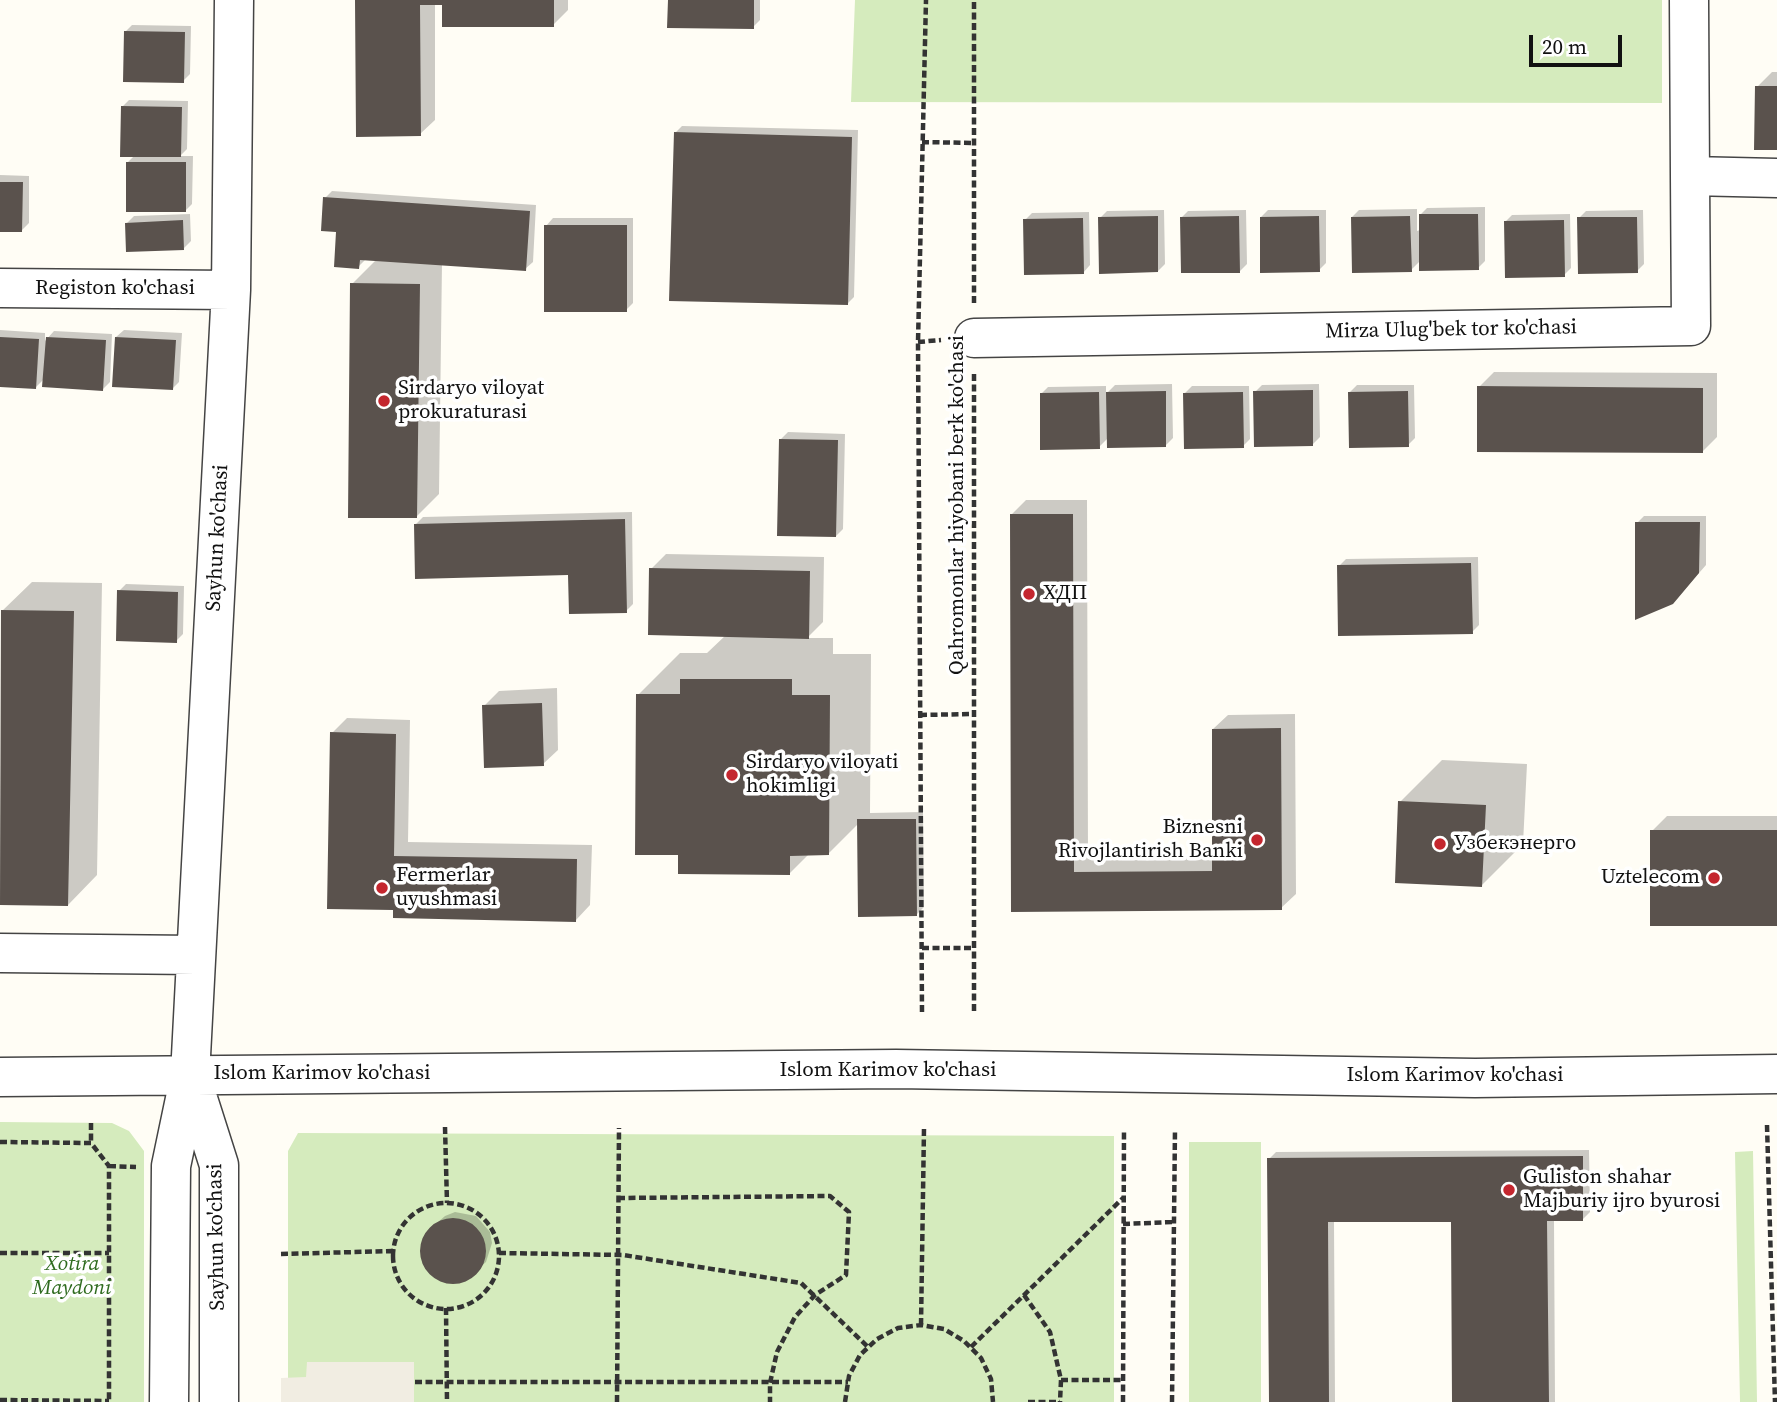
<!DOCTYPE html>
<meta charset="utf-8">
<style>
body{margin:0}
#map{position:relative;width:1777px;height:1402px;overflow:hidden;background:#fffdf5;font-family:"Source Serif 4",serif}
canvas{display:block}
.scale{position:absolute;left:1529px;top:35px;width:93px;height:32px;box-sizing:border-box;border:4px solid #111;border-top:0;padding-left:9px;font-size:21px;line-height:24px;white-space:nowrap;color:#111;-webkit-text-stroke:5px #fff;paint-order:stroke}
</style>
<div id="map">
<canvas width="1777" height="1402"></canvas>
<div class="scale">20 m</div>
</div>
<script>
const ctx = document.querySelector('canvas').getContext('2d');
ctx.lineJoin = 'round';
function fill(path, color) { ctx.fillStyle = color; ctx.fill(path, 'evenodd'); }
const shape = rows => new Path2D(rows.map(r => 'M' + r).join(''));
function stroke(path, color, width, dash) { ctx.strokeStyle = color; ctx.lineWidth = width; ctx.lineCap = dash ? 'butt' : 'round'; ctx.setLineDash(dash || []); ctx.stroke(path); }
function drawText(font, color, halo, rows, align = 'center') {
  ctx.font = font + ' "Source Serif 4",serif'; ctx.lineWidth = 7; ctx.setLineDash([]); ctx.textBaseline = 'middle'; ctx.strokeStyle = halo; ctx.fillStyle = color; for (const [text, x, y, turn = 0] of rows) {
    ctx.save(); ctx.translate(x, y); ctx.rotate((+turn || 0) * Math.PI / 180); ctx.textAlign = isNaN(turn) ? turn : align; if (halo) ctx.strokeText(text, 0, 0); ctx.fillText(text, 0, 0); ctx.restore();
  }
}
const green = shape([
 [855,0,1662,0,1662,103,851,102],
 [0,1122,112,1123,129,1131,144,1151,144,1402,0,1402],
 [298,1133,1114,1136,1114,1402,288,1402,288,1151],
 [1189,1142,1261,1142,1261,1402,1189,1402],
 [1753,1151,1757,1402,1740,1402,1735,1152]
]);
const plaza = shape([
 [307,1362,414,1362,414,1402,281,1402,281,1378,306,1377]
]);
const shadow = shape([
 [357,0,568,0,568,10,553,25,435,3,435,120,420,134],
 [669,0,760,0,760,20,753,27],
 [132,25,191,26,190,74,183,81,125,32],
 [1772,72,1777,72,1777,149,1757,87],
 [129,100,188,101,187,149,180,156,193,156,192,204,185,211,128,162,135,155,122,107],
 [682,126,858,130,854,297,847,304,675,133],
 [0,175,29,176,29,223,22,230,0,230],
 [332,191,536,205,533,262,525,269,442,263,439,494,417,516,352,284,377,259,365,260,358,267,338,230,325,198],
 [1485,207,1485,261,1478,268,1421,260,1411,270,1352,217,1359,210,1417,209,1417,231,1420,230,1420,215,1427,208],
 [1164,210,1165,264,1158,271,1100,218,1107,211],
 [1246,210,1247,264,1240,271,1181,218,1188,211],
 [1268,210,1326,210,1326,263,1319,270,1261,217],
 [1643,210,1644,264,1637,271,1579,218,1586,211],
 [1089,212,1090,265,1083,273,1025,220,1032,213],
 [190,214,191,241,184,248,127,223,134,216],
 [1570,214,1571,268,1564,275,1505,222,1512,215],
 [553,218,633,218,633,303,626,310,546,226],
 [0,330,45,333,45,341,54,331,112,334,110,382,103,389,45,378,36,387,0,386],
 [124,330,182,333,179,382,172,389,116,337],
 [1494,372,1717,373,1717,437,1702,452,1479,387],
 [1172,384,1173,438,1166,445,1108,438,1099,447,1041,394,1048,387,1106,386,1106,394,1115,385],
 [1319,384,1320,437,1313,444,1255,392,1262,385],
 [1357,385,1414,385,1415,438,1408,445,1350,392],
 [1192,386,1249,386,1250,439,1243,446,1185,393],
 [788,432,845,434,843,529,836,536,781,439],
 [1026,500,1087,500,1088,857,1214,857,1213,729,1228,715,1295,714,1296,894,1281,908,1013,910,1011,515],
 [632,512,633,604,626,611,570,574,416,524,423,517],
 [1644,516,1706,516,1706,565,1680,595,1637,523],
 [666,554,824,557,823,622,807,638,833,638,833,654,871,654,870,813,923,812,924,907,917,914,859,823,828,854,809,854,790,873,680,853,638,695,680,653,707,653,726,635,651,569],
 [1478,557,1479,625,1472,632,1339,566,1346,559],
 [32,582,102,583,97,875,68,905,0,904,2,611],
 [126,584,184,586,183,634,176,641,119,591],
 [557,688,558,750,543,764,484,706,499,691],
 [347,718,410,720,408,842,592,845,590,905,576,920,395,908,332,733],
 [1442,760,1527,764,1523,844,1482,885,1400,802],
 [1667,816,1777,816,1777,925,1652,831],
 [1589,1150,1590,1212,1583,1219,1554,1219,1555,1402,1454,1402,1453,1220,1334,1221,1335,1402,1270,1402,1269,1159,1276,1152],
 [455,1212,476,1216,490,1232,492,1243,486,1262,462,1282,452,1283,434,1277,423,1260,423,1240,437,1223,445,1216]
]);
const building = shape([
 [355,0,554,0,554,27,442,27,442,5,420,5,421,136,356,137],
 [668,0,754,0,754,29,667,28],
 [124,31,185,32,184,83,123,82],
 [1755,86,1777,86,1777,150,1754,150],
 [121,106,182,107,181,157,120,157],
 [674,132,852,137,848,305,669,301],
 [126,162,186,162,186,212,126,212],
 [0,182,23,182,22,232,0,232],
 [323,197,530,211,526,271,360,260,359,269,334,267,336,232,321,231],
 [1419,214,1478,214,1479,270,1419,271],
 [1158,216,1158,272,1099,274,1098,217],
 [1239,216,1240,273,1181,273,1180,217],
 [1319,216,1320,272,1260,273,1260,217],
 [1410,216,1412,272,1352,273,1351,217],
 [1577,217,1637,217,1638,273,1578,274],
 [1083,218,1084,274,1024,275,1023,219],
 [183,220,184,250,126,252,125,223],
 [1564,220,1565,277,1505,278,1504,221],
 [544,225,627,225,627,312,544,312],
 [350,283,420,284,417,518,348,518],
 [0,337,39,339,36,389,0,387],
 [46,337,106,340,103,391,42,387],
 [115,337,176,340,173,390,112,387],
 [1477,386,1703,388,1703,453,1477,452],
 [1313,390,1313,446,1254,447,1253,391],
 [1166,391,1166,447,1107,448,1106,392],
 [1408,391,1409,447,1349,448,1348,392],
 [1099,392,1100,449,1040,450,1040,393],
 [1243,392,1244,448,1184,449,1183,393],
 [779,439,838,440,836,537,777,536],
 [1010,514,1073,514,1074,872,1212,871,1212,729,1281,728,1282,910,1011,912],
 [625,519,627,613,569,614,568,575,415,579,414,524],
 [1635,522,1700,522,1699,573,1673,604,1635,620],
 [1471,563,1473,634,1338,636,1337,565],
 [649,568,810,571,809,639,648,635],
 [117,590,178,592,177,643,116,641],
 [1,610,74,611,68,906,0,905],
 [680,679,792,679,792,695,830,695,829,855,790,856,790,875,678,874,678,855,635,855,636,694,680,694],
 [542,703,544,766,484,768,482,705],
 [330,732,396,734,394,856,577,859,576,922,393,918,393,910,327,909],
 [1398,801,1486,805,1482,887,1395,883],
 [857,819,916,819,917,916,858,917],
 [1650,830,1777,830,1777,926,1650,926],
 [1583,1156,1583,1221,1547,1221,1549,1402,1452,1402,1451,1222,1328,1222,1329,1402,1269,1402,1267,1158],
 '420 1251a33 33 0 1 1 66 0a33 33 0 1 1-66 0Z'
]);
const path = shape([
 [922,142,974,143],
 [974,303,974,0],
 [918,342,941,340],
 [920,715,974,714],
 [922,948,973,948],
 [974,1011,974,371],
 [922,1012,918,342,926,0],
 [91,1123,91,1143],
 [1767,1125,1775,1402],
 [445,1127,447,1203],
 [0,1142,91,1143,109,1166,109,1402],
 [109,1166,136,1167],
 [618,1198,830,1196,849,1212,846,1275,815,1295,795,1317,777,1352,770,1383,770,1402],
 '393 1256a53 53 0 1 1 106 0a53 53 0 1 1-106 0Z',
 [1123,1224,1174,1222],
 [0,1253,109,1253],
 [499,1253,623,1255,801,1283,868,1347],
 [281,1254,394,1251],
 [1024,1295,1050,1332,1061,1380,1060,1402],
 [446,1308,447,1402],
 [921,1325,924,1128],
 [971,1347,1123,1198],
 [1061,1380,1123,1380],
 [415,1382,848,1382],
 [0,1400,109,1401],
 [617,1402,619,1128],
 [845,1402,849,1376,860,1355,877,1339,898,1328,921,1325,944,1329,964,1341,981,1358,991,1379,993,1402],
 [1028,1402,1060,1402],
 [1123,1402,1124,1129],
 [1172,1402,1175,1129]
]);
const minor = shape([
 [1689,0,1690,176],
 [0,288,231,290],
 [974,338,1691,326,1690,176,1777,178],
 [0,953,196,955],
 [0,1077,896,1069,1475,1078,1777,1074],
 [191,1077,219,1165,219,1402],
 [169,1402,171,1166,190,1075,231,290,234,0]
]);
const markers = [
 [384,401,7,"#c4262e"],
 [1029,594,7,"#c4262e"],
 [732,775,7,"#c4262e"],
 [1257,840,7,"#c4262e"],
 [1440,844,7,"#c4262e"],
 [1714,878,7,"#c4262e"],
 [382,888,7,"#c4262e"],
 [1509,1190,7,"#c4262e"]
];
const streetNames = [
 ["Registon ko'chasi",115,289],
 ["Mirza Ulug'bek tor ko'chasi",1451,330,-1],
 ["Qahromonlar hiyobani berk ko'chasi",958,505,-90],
 ["Sayhun ko'chasi",218,538,-87],
 ["Islom Karimov ko'chasi",888,1071],
 ["Islom Karimov ko'chasi",322,1074],
 ["Islom Karimov ko'chasi",1455,1076],
 ["Sayhun ko'chasi",217,1237,-91]
];
const poiNames = [
 ["Sirdaryo viloyat",398,389],
 ["prokuraturasi",398,413],
 ["ХДП",1043,594],
 ["Sirdaryo viloyati",746,763],
 ["hokimligi",746,787],
 ["Biznesni",1243,828,"right"],
 ["Rivojlantirish Banki",1243,852,"right"],
 ["Узбекэнерго",1454,844],
 ["Fermerlar",396,876],
 ["uyushmasi",396,900],
 ["Uztelecom",1700,878,"right"],
 ["Guliston shahar",1523,1178],
 ["Majburiy ijro byurosi",1523,1202]
];
const parkNames = [
 ["Xotira",72,1265],
 ["Maydoni",72,1289]
];
fill(green, '#d5ebbd');
fill(plaza, '#f1ede2');
fill(shadow, '#0003');
fill(building, '#5a524d');
stroke(minor, '#444', 41);
stroke(path, '#333', 4.5, [7, 3.5]);
stroke(minor, '#fff', 38);
for (const [x, y, r, color] of markers) { const dot = new Path2D(); dot.arc(x, y, r, 0, 2 * Math.PI); ctx.fillStyle = color; ctx.fill(dot); stroke(dot, '#fff', 2.5); }
drawText('21px', '#111', '#fff', streetNames);
drawText('21px', '#111', '#fff', poiNames, 'left');
drawText('italic 21px', '#2f6b1f', '#fff', parkNames);
</script>
